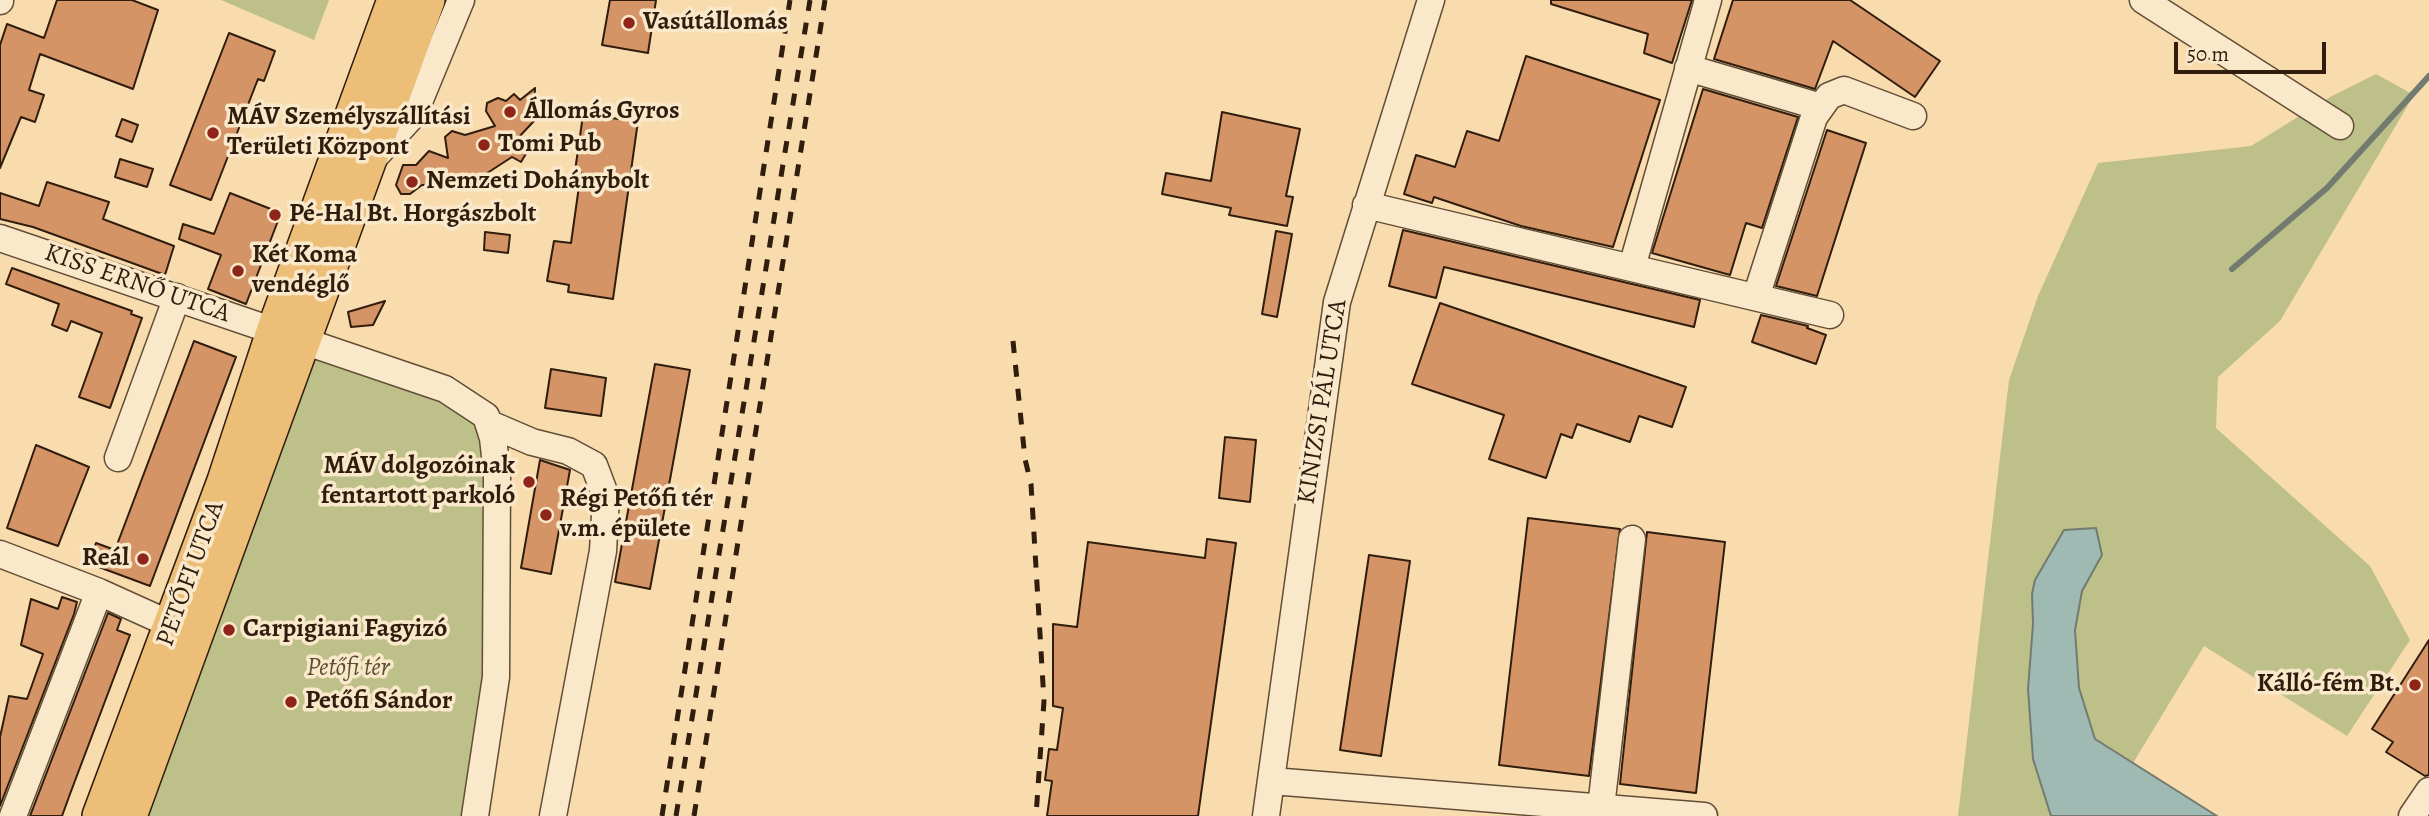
<!DOCTYPE html>
<meta charset="utf-8">
<style>
body{margin:0}
#map{position:relative;width:2429px;height:816px;overflow:hidden;background:#f8dcae;font-family:Alegreya,serif}
canvas{display:block}
.scale{position:absolute;left:2174px;top:42px;width:152px;height:32px;box-sizing:border-box;border:4px solid #301d0e;border-top:0;padding-left:9px;font-size:21px;line-height:24px;white-space:nowrap;color:#301d0e;-webkit-text-stroke:5px #fae8ca;paint-order:stroke}
</style>
<div id="map">
<canvas width="2429" height="816"></canvas>
<div class="scale">50 m</div>
</div>
<script>
const ctx = document.querySelector('canvas').getContext('2d');
ctx.lineJoin = 'round';
function fill(path, color) { ctx.fillStyle = color; ctx.fill(path, 'evenodd'); }
const shape = rows => new Path2D(rows.map(r => 'M' + r).join(''));
function stroke(path, color, width, dash) { ctx.strokeStyle = color; ctx.lineWidth = width; ctx.lineCap = dash ? 'butt' : 'round'; ctx.setLineDash(dash || []); ctx.stroke(path); }
function drawText(font, color, halo, rows, align = 'center') {
  ctx.font = font + ' Alegreya,serif'; ctx.lineWidth = 7; ctx.setLineDash([]); ctx.textBaseline = 'middle'; ctx.strokeStyle = halo; ctx.fillStyle = color; for (const [text, x, y, turn = 0] of rows) {
    ctx.save(); ctx.translate(x, y); ctx.rotate((+turn || 0) * Math.PI / 180); ctx.textAlign = isNaN(turn) ? turn : align; if (halo) ctx.strokeText(text, 0, 0); ctx.fillText(text, 0, 0); ctx.restore();
  }
}
const green = shape([
 [221,0,329,0,314,40],
 [2376,74,2414,95,2280,321,2218,377,2216,428,2370,566,2410,640,2347,736,2204,646,2133,763,2217,816,1958,816,2009,380,2038,296,2098,163,2251,146,2330,97],
 [314,349,427,384,486,422,494,591,470,816,141,816]
]);
const water = shape([
 [2096,528,2102,555,2082,591,2075,630,2079,688,2095,739,2217,816,2051,816,2033,759,2028,689,2033,624,2032,594,2035,580,2064,530,2096,528]
]);
const stream = shape([
 [2232,269,2327,188,2429,76]
]);
const building = shape([
 [57,0,132,0,158,10,133,89,40,54,29,90,44,95,35,122,21,117,0,168,0,45,7,24,44,38,57,0],
 [610,0,656,0,648,53,602,45,610,0],
 [1551,0,1692,0,1672,63,1644,53,1648,34,1551,4,1551,0],
 [1733,0,1850,0,1940,61,1915,97,1833,41,1815,89,1714,59,1733,0],
 [229,33,275,51,264,81,258,79,211,200,170,185,229,33],
 [1526,56,1660,100,1613,247,1521,226,1434,197,1432,203,1404,194,1416,155,1455,167,1467,131,1499,141,1526,56],
 [535,88,534,121,518,138,530,147,521,162,512,157,478,179,451,174,440,185,422,185,410,194,401,194,396,185,403,165,416,165,429,151,448,158,445,137,452,131,465,135,495,126,486,111,487,103,498,98,506,101,514,94,520,100,535,88],
 [1703,89,1798,117,1762,228,1746,223,1730,275,1652,253,1703,89],
 [1222,112,1300,129,1286,196,1293,197,1287,226,1229,215,1231,208,1162,194,1166,173,1211,181,1222,112],
 [583,115,638,121,613,299,568,292,569,285,547,281,554,241,571,243,581,172,575,171,583,115],
 [122,119,138,125,132,142,116,136,122,119],
 [1827,130,1866,143,1817,296,1776,286,1827,130],
 [120,159,153,169,147,187,115,177,120,159],
 [47,182,109,202,103,219,174,246,165,275,33,227,0,219,0,193,39,206,47,182],
 [230,193,281,213,246,304,208,289,221,255,179,239,183,224,214,234,230,193],
 [1403,230,1700,300,1694,327,1444,267,1436,298,1389,286,1403,230],
 [1276,231,1292,234,1277,317,1262,314,1276,231],
 [485,232,510,235,508,253,484,250,485,232],
 [12,268,132,311,131,314,142,318,110,408,79,397,102,333,71,321,67,331,52,325,59,304,6,284,12,268],
 [385,301,373,325,351,327,348,312,385,301],
 [1440,303,1686,387,1672,427,1639,416,1630,442,1577,424,1572,438,1561,434,1546,478,1489,459,1504,415,1412,384,1440,303],
 [1761,315,1808,326,1807,328,1826,335,1816,364,1752,342,1761,315],
 [194,341,236,357,150,586,88,563,96,543,115,550,194,341],
 [655,364,690,370,650,589,615,582,655,364],
 [551,369,606,378,601,416,545,408,551,369],
 [1225,437,1256,440,1250,502,1219,498,1225,437],
 [36,445,89,467,58,546,7,528,36,445],
 [540,460,570,470,551,574,521,568,540,460],
 [1528,518,1620,529,1589,776,1499,765,1528,518],
 [1647,532,1725,542,1696,793,1620,784,1647,532],
 [1207,539,1236,543,1198,816,1047,816,1052,781,1045,780,1049,749,1057,750,1063,708,1053,706,1053,624,1077,627,1088,542,1205,558,1207,539],
 [1369,555,1410,561,1381,756,1340,750,1369,555],
 [62,597,77,602,74,614,0,806,0,737,9,696,27,699,43,654,21,645,31,599,58,609,62,597],
 [108,613,121,619,117,630,130,635,70,794,62,816,30,816,108,613],
 [2429,640,2429,775,2425,776,2386,752,2393,742,2372,729,2429,640]
]);
const minor = shape([
 [2143,0,2340,126],
 [0,1,0,0],
 [1688,68,1821,107],
 [370,162,414,114,461,0],
 [1366,205,1830,315],
 [0,238,445,389,486,416,493,438,497,474,496,677,475,816],
 [1632,267,1708,0],
 [1756,297,1814,117,1829,96,1844,90,1913,116],
 [490,424,532,442,568,451,594,465,606,497,603,551,553,816],
 [118,458,177,297],
 [0,554,99,592,172,625],
 [1272,781,1704,816],
 [13,816,99,592],
 [1266,816,1337,302,1431,0],
 [1600,816,1632,539],
 [2412,816,2429,791]
]);
const major = shape([
 [100,816,225,481,275,329,395,0],
 [129,816,427,0]
]);
const rail = shape([
 [1013,341,1025,459,1031,484,1044,701,1036,816],
 [662,816,790,0],
 [676,816,810,0],
 [694,816,825,0]
]);
const markers = [
 [629,23,7,"#8f2418"],
 [510,112,7,"#8f2418"],
 [213,133,7,"#8f2418"],
 [484,145,7,"#8f2418"],
 [412,182,7,"#8f2418"],
 [275,215,7,"#8f2418"],
 [238,271,7,"#8f2418"],
 [529,482,7,"#8f2418"],
 [546,515,7,"#8f2418"],
 [143,559,7,"#8f2418"],
 [229,630,7,"#8f2418"],
 [2415,685,7,"#8f2418"],
 [291,702,7,"#8f2418"]
];
const poiNames = [
 ["Vasútállomás",643,23],
 ["Állomás Gyros",524,112],
 ["MÁV Személyszállítási",227,118],
 ["Területi Központ",227,148],
 ["Tomi Pub",498,145],
 ["Nemzeti Dohánybolt",426,182],
 ["Pé-Hal Bt. Horgászbolt",289,215],
 ["Két Koma",252,256],
 ["vendéglő",252,286],
 ["MÁV dolgozóinak",515,467,"right"],
 ["fentartott parkoló",515,497,"right"],
 ["Régi Petőfi tér",560,500],
 ["v.m. épülete",560,530],
 ["Reál",129,559,"right"],
 ["Carpigiani Fagyizó",243,630],
 ["Kálló-fém Bt.",2401,685,"right"],
 ["Petőfi Sándor",305,702]
];
const streetNames = [
 ["KISS ERNŐ UTCA",137,284,19],
 ["KINIZSI PÁL UTCA",1323,402,-81],
 ["PETŐFI UTCA",191,574,-70]
];
const parkNames = [
 ["Petőfi tér",348,669]
];
fill(green, '#bec08a');
fill(water, '#9fbab2');
stroke(water, '#737b70', 2);
stroke(stream, '#737b70', 6);
fill(building, '#d59466');
stroke(building, '#301d0e', 2);
stroke(minor, '#624d36', 29);
stroke(major, '#301d0e', 38);
stroke(minor, '#fae8ca', 26);
stroke(major, '#ecbe77', 35);
stroke(rail, '#301d0e', 5, [12, 12]);
for (const [x, y, r, color] of markers) { const dot = new Path2D(); dot.arc(x, y, r, 0, 2 * Math.PI); ctx.fillStyle = color; ctx.fill(dot); stroke(dot, '#fae8ca', 2.5); }
drawText('bold 26px', '#301d0e', '#fae8ca', poiNames, 'left');
drawText('26px', '#301d0e', '#fae8ca', streetNames);
drawText('italic 26px', '#5b4e33', '#fae8ca', parkNames);
</script>
